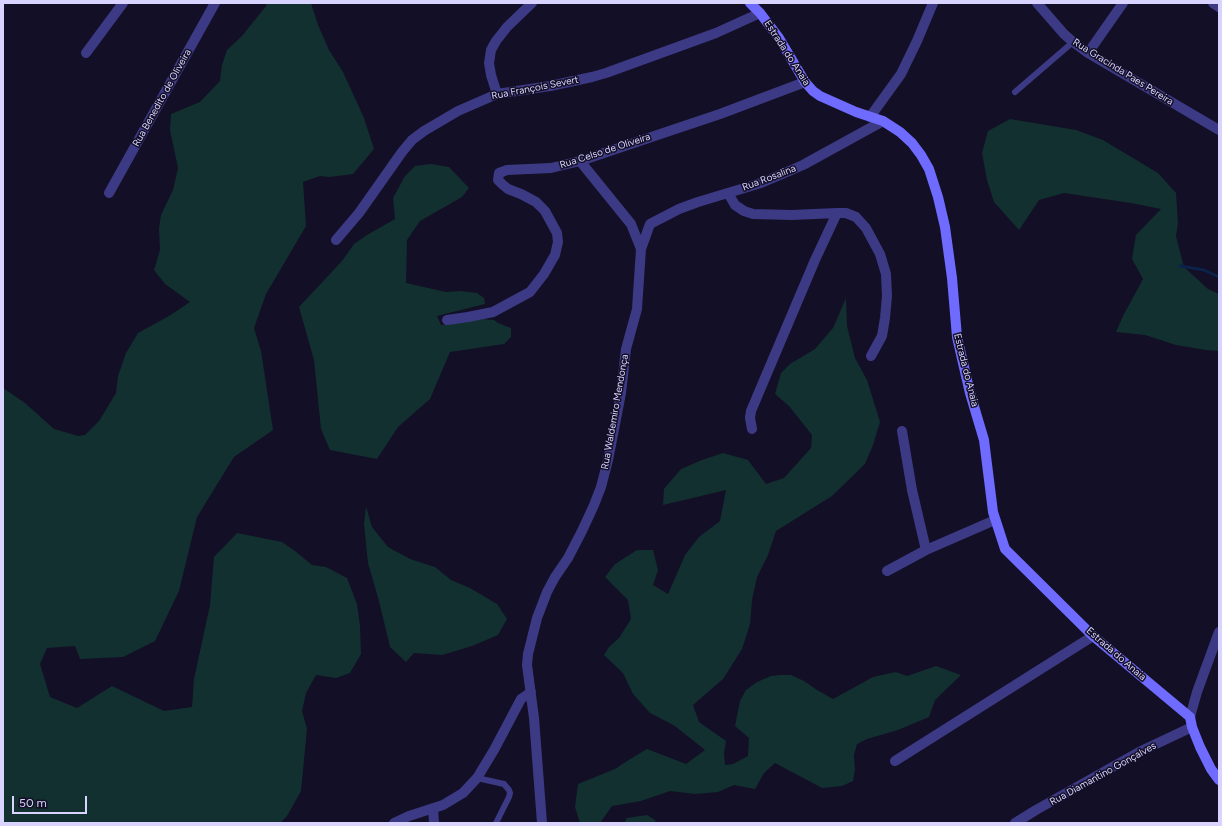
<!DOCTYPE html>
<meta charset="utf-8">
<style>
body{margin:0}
#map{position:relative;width:1222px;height:826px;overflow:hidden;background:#130f26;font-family:Figtree,sans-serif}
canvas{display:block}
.frame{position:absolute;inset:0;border:4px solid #d9d4ff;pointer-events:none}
.scale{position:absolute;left:12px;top:796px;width:75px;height:18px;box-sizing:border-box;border:2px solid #d9d4ff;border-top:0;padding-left:5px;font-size:12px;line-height:14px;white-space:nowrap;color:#d9d4ff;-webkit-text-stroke:3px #130f26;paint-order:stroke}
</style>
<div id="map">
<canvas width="1222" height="826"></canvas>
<div class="frame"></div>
<div class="scale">50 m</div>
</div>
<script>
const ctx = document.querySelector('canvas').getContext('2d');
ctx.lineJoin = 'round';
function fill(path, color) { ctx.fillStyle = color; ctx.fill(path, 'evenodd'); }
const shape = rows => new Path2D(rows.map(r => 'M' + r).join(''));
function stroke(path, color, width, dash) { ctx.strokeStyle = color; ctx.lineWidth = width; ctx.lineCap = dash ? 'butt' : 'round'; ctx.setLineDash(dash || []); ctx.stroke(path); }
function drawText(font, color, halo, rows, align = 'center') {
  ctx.font = font + ' Figtree,sans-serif'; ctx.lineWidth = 3; ctx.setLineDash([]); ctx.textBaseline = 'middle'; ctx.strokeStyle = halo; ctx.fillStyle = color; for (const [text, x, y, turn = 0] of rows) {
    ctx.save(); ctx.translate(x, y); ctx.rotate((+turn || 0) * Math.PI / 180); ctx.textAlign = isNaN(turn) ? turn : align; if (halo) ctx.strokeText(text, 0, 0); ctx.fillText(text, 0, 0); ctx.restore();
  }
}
const green = shape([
 [267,3,311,3,318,25,329,50,343,72,364,118,374,149,353,174,329,177,320,176,303,182,306,226,266,294,254,328,261,351,273,430,234,457,197,517,179,591,155,641,123,657,80,659,75,646,47,648,40,664,50,697,77,708,112,686,164,711,192,707,194,679,210,605,214,557,237,533,282,542,295,551,312,565,326,567,347,578,357,604,360,626,361,654,350,673,336,678,316,675,306,693,302,711,307,729,301,791,287,816,280,823,3,823,3,388,25,403,54,429,78,436,85,435,99,421,116,393,118,376,126,353,138,333,169,316,190,302,165,284,154,270,160,250,159,229,161,215,173,190,178,168,170,130,171,114,200,102,220,81,222,65,227,50,242,36,266,6],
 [1010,119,1076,130,1103,140,1158,173,1176,193,1178,223,1176,236,1184,267,1208,289,1219,294,1219,351,1206,350,1176,345,1145,335,1116,332,1123,316,1143,279,1132,259,1136,235,1161,209,1131,203,1064,193,1039,200,1019,230,994,202,987,180,982,153,988,131],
 [431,164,449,167,469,188,462,197,420,221,407,240,406,283,446,292,460,291,477,293,484,298,485,304,437,316,441,325,483,319,494,320,498,323,511,328,511,337,504,344,450,352,430,399,398,427,377,459,330,450,321,429,314,360,299,307,342,261,354,244,367,235,395,219,393,198,405,176,415,166],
 [846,298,847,326,855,358,867,380,880,422,873,445,865,464,832,496,776,531,768,555,757,577,752,600,750,624,742,649,723,679,693,705,699,722,726,741,724,753,725,765,733,764,748,756,749,738,735,726,740,701,746,690,757,682,771,676,780,675,791,675,804,681,817,690,833,699,873,677,896,672,907,676,936,666,961,675,935,700,929,717,898,730,867,739,857,744,854,755,855,770,853,781,842,786,822,788,775,763,764,773,755,789,734,785,718,792,695,794,670,791,641,801,612,806,600,823,580,823,575,807,578,784,615,769,627,761,647,749,686,764,705,750,675,726,650,713,633,694,623,673,604,655,609,647,619,638,631,619,628,600,605,577,615,564,637,550,653,550,658,570,653,585,668,594,685,555,699,537,720,521,726,490,663,505,664,489,681,469,702,460,723,453,748,460,766,484,784,478,811,448,812,435,789,406,775,394,781,373,790,364,815,349,833,328],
 [366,506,372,527,388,547,410,559,435,567,451,580,470,588,497,604,507,619,498,635,472,646,442,655,414,653,406,662,390,647,379,601,368,563,364,524],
 [647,815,655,820,656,823,624,823,627,818]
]);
const stream = shape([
 [1180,266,1204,270,1219,277]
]);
const lane = shape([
 [1015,92,1073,42],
 [477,778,504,784,509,790,510,793,509,797,496,823]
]);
const street = shape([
 [1037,3,1064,34,1073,42,1088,53,1219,130],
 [1213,3,1219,7],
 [86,53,123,3],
 [1088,53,1123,3],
 [497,94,491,75,489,63,491,50,496,41,507,27,532,3],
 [870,117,901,74,917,41,933,3],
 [109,193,215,3],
 [728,193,735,205,744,211,753,214,792,215,837,213,846,213,856,217,866,228,880,254,886,274,887,296,885,318,882,336,871,356],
 [336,240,359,213,402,152,412,140,424,131,458,111,497,94,550,86,592,77,606,73,716,33,760,13],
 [641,249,650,224,679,209,698,202,761,183,780,175,803,165,883,121],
 [447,320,468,317,493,312,530,292,544,274,555,255,558,242,557,233,545,211,536,202,521,194,508,189,502,184,498,180,499,173,507,170,551,168,580,161,720,114,805,82],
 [752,429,750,418,751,411,815,260,837,213],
 [902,431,912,490,926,550],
 [887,571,926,550,995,520],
 [1190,717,1197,692,1219,632],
 [895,761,1093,636],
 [433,808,434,823],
 [394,823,409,816,443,805,463,793,477,778,494,750,521,699,531,692],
 [542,823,534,718,527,665,528,654,537,618,547,592,555,577,568,558,582,531,594,505,601,487,608,460,621,393,626,349,637,309,641,249,631,224,580,161],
 [1015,823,1036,810,1139,752,1192,727]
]);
const secondary = shape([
 [750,3,760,13,779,38,805,82,813,91,820,96,856,112,883,121,900,132,912,143,921,155,929,169,938,197,945,227,952,278,957,337,970,393,984,440,993,512,1005,549,1093,636,1190,717,1192,727,1200,747,1211,769,1219,780]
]);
const streetNames = [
 ["Estrada do Anaia",787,53,57],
 ["Rua Gracinda Paes Pereira",1123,72,32],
 ["Rua François Severt",535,88,-11],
 ["Rua Benedito de Oliveira",162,98,-61],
 ["Rua Celso de Oliveira",605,151,-18],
 ["Rua Rosalina",769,178,-21],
 ["Estrada do Anaia",966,370,76],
 ["Rua Waldemiro Mendonça",615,412,-80],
 ["Estrada do Anaia",1116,654,41],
 ["Rua Diamantino Gonçalves",1103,774,-29]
];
fill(green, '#12302f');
stroke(stream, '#0c2248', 3);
stroke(lane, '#3d3a85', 6);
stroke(street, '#3d3a85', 10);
stroke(secondary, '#6f6bff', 10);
drawText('10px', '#d9d4ff', '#130f26', streetNames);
</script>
